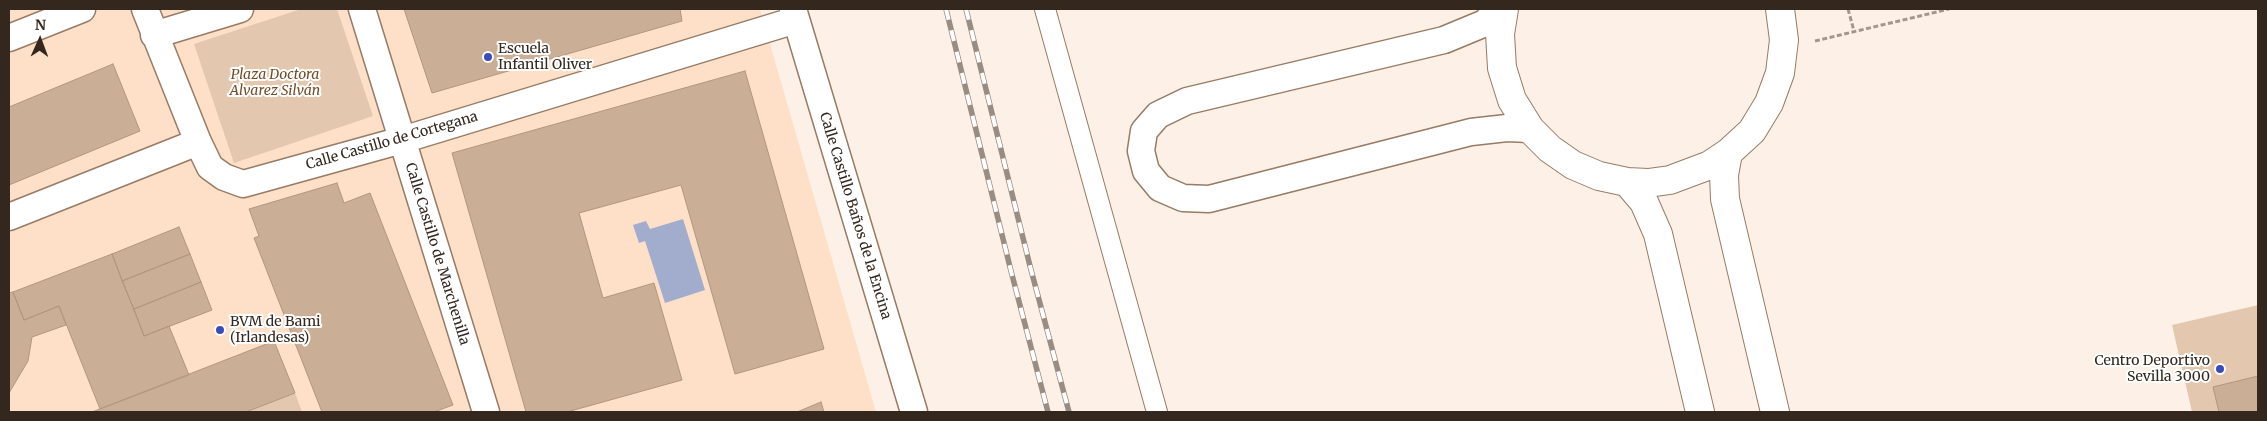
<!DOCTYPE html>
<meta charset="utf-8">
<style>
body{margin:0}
#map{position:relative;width:2267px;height:421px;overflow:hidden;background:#fdf1e7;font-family:Merriweather,serif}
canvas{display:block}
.frame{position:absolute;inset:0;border:10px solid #33271e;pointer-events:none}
.north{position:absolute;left:15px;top:15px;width:50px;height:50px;-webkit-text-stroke:4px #fff;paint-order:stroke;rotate:2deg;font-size:14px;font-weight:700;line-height:20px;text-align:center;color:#33271e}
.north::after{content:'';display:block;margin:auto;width:18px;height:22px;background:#33271e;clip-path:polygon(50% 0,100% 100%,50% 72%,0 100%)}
</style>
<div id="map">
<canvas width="2267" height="421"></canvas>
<div class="frame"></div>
<div class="north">N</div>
</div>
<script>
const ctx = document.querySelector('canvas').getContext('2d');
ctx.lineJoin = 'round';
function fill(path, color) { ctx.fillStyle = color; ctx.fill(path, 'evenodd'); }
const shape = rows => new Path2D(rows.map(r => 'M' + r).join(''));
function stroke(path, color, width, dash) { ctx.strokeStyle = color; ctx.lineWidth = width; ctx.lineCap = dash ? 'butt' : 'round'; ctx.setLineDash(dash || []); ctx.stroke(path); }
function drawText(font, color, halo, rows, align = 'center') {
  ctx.font = font + ' Merriweather,serif'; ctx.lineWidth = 4; ctx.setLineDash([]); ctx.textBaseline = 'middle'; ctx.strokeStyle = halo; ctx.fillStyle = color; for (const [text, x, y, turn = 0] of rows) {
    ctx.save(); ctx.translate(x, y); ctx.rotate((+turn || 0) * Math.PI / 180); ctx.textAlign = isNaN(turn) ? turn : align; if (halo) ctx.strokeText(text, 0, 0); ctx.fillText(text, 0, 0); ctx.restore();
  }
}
const built = shape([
 [9,9,760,9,876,412,9,412]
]);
const green = shape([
 [301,9,337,9,373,116,234,163,194,44],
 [2258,305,2258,412,2192,412,2172,325],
 [295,393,302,412,246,412]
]);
const water = shape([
 [683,219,705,290,665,303,645,241,639,243,633,225,646,221,650,229]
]);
const building = shape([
 [404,9,680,9,682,21,432,93,404,9],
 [113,64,140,131,9,185,9,107,113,64],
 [745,71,824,349,735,374,681,185,579,213,603,298,654,283,682,380,567,412,526,412,452,153,745,71],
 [337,183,344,203,370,193,453,405,434,412,322,412,254,238,259,236,249,209,337,183],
 [179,227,190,254,122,281,112,254,179,227],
 [112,254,144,336,169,326,189,375,100,409,59,306,24,320,13,292,112,254],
 [190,254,201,282,134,309,122,281,190,254],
 [201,282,212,310,144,336,134,309,201,282],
 [13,292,24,320,59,306,66,325,32,337,28,361,9,393,9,293,13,292],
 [274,341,295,393,246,412,92,412,274,341],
 [2258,376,2258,412,2219,412,2213,387,2258,376],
 [821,402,824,412,797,412,821,402]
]);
const path = shape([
 [1848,9,1854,31],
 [1815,41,1949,9]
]);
const pedestrian = shape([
 [1045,9,1157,412]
]);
const minor = shape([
 [145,9,198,142,210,167,224,177,243,184,402,140,796,20],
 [362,9,486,412],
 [793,9,914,412],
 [1498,9,1485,23,1444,40,1187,101,1158,115,1144,131,1141,151,1146,171,1160,188,1183,198,1209,199,1471,132,1507,128,1530,129],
 [154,35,240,9],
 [9,38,82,9],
 [9,217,198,142]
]);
const tertiary = shape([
 [1504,9,1500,34,1502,68,1512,100,1530,129,1550,149,1573,165,1599,176,1627,182,1648,183,1670,180,1710,165,1728,153,1752,131,1769,103,1780,73,1784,40,1780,9],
 [1728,153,1724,175,1725,199,1775,412],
 [1627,182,1644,202,1658,234,1700,412]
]);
const rail = shape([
 [946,9,1011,271,1048,412],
 [966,9,1030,266,1069,412]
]);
const markers = [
 [488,57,5,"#3b4abd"],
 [220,330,5,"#3b4abd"],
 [2220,369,5,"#3b4abd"]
];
const poiNames = [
 ["Escuela",498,49],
 ["Infantil Oliver",498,65],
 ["BVM de Bami",230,322],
 ["(Irlandesas)",230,338],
 ["Centro Deportivo",2210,361,"right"],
 ["Sevilla 3000",2210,377,"right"]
];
const parkNames = [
 ["Plaza Doctora",275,75],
 ["Alvarez Silván",275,91]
];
const streetNames = [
 ["Calle Castillo de Cortegana",392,141,-16],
 ["Calle Castillo Baños de la Encina",855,216,73],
 ["Calle Castillo de Marchenilla",437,254,73]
];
fill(built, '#fee0c8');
fill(green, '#e3c7af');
fill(water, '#a2accc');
fill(building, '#cbae96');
stroke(building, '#b2967e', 1);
stroke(pedestrian, '#977b64', 22);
stroke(minor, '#977b64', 29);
stroke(tertiary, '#977b64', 30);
stroke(path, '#a2968d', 3, [5, 2.5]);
stroke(pedestrian, '#fff', 20);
stroke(minor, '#fff', 26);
stroke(tertiary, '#fff', 28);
stroke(rail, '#998d83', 5.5);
stroke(rail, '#fff', 4, [11]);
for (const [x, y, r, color] of markers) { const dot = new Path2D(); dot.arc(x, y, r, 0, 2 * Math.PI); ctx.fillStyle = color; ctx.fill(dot); stroke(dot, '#fff', 2); }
drawText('14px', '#33271e', '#fff', poiNames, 'left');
drawText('italic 14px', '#754b24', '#fff', parkNames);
drawText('14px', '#33271e', '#fff', streetNames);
</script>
